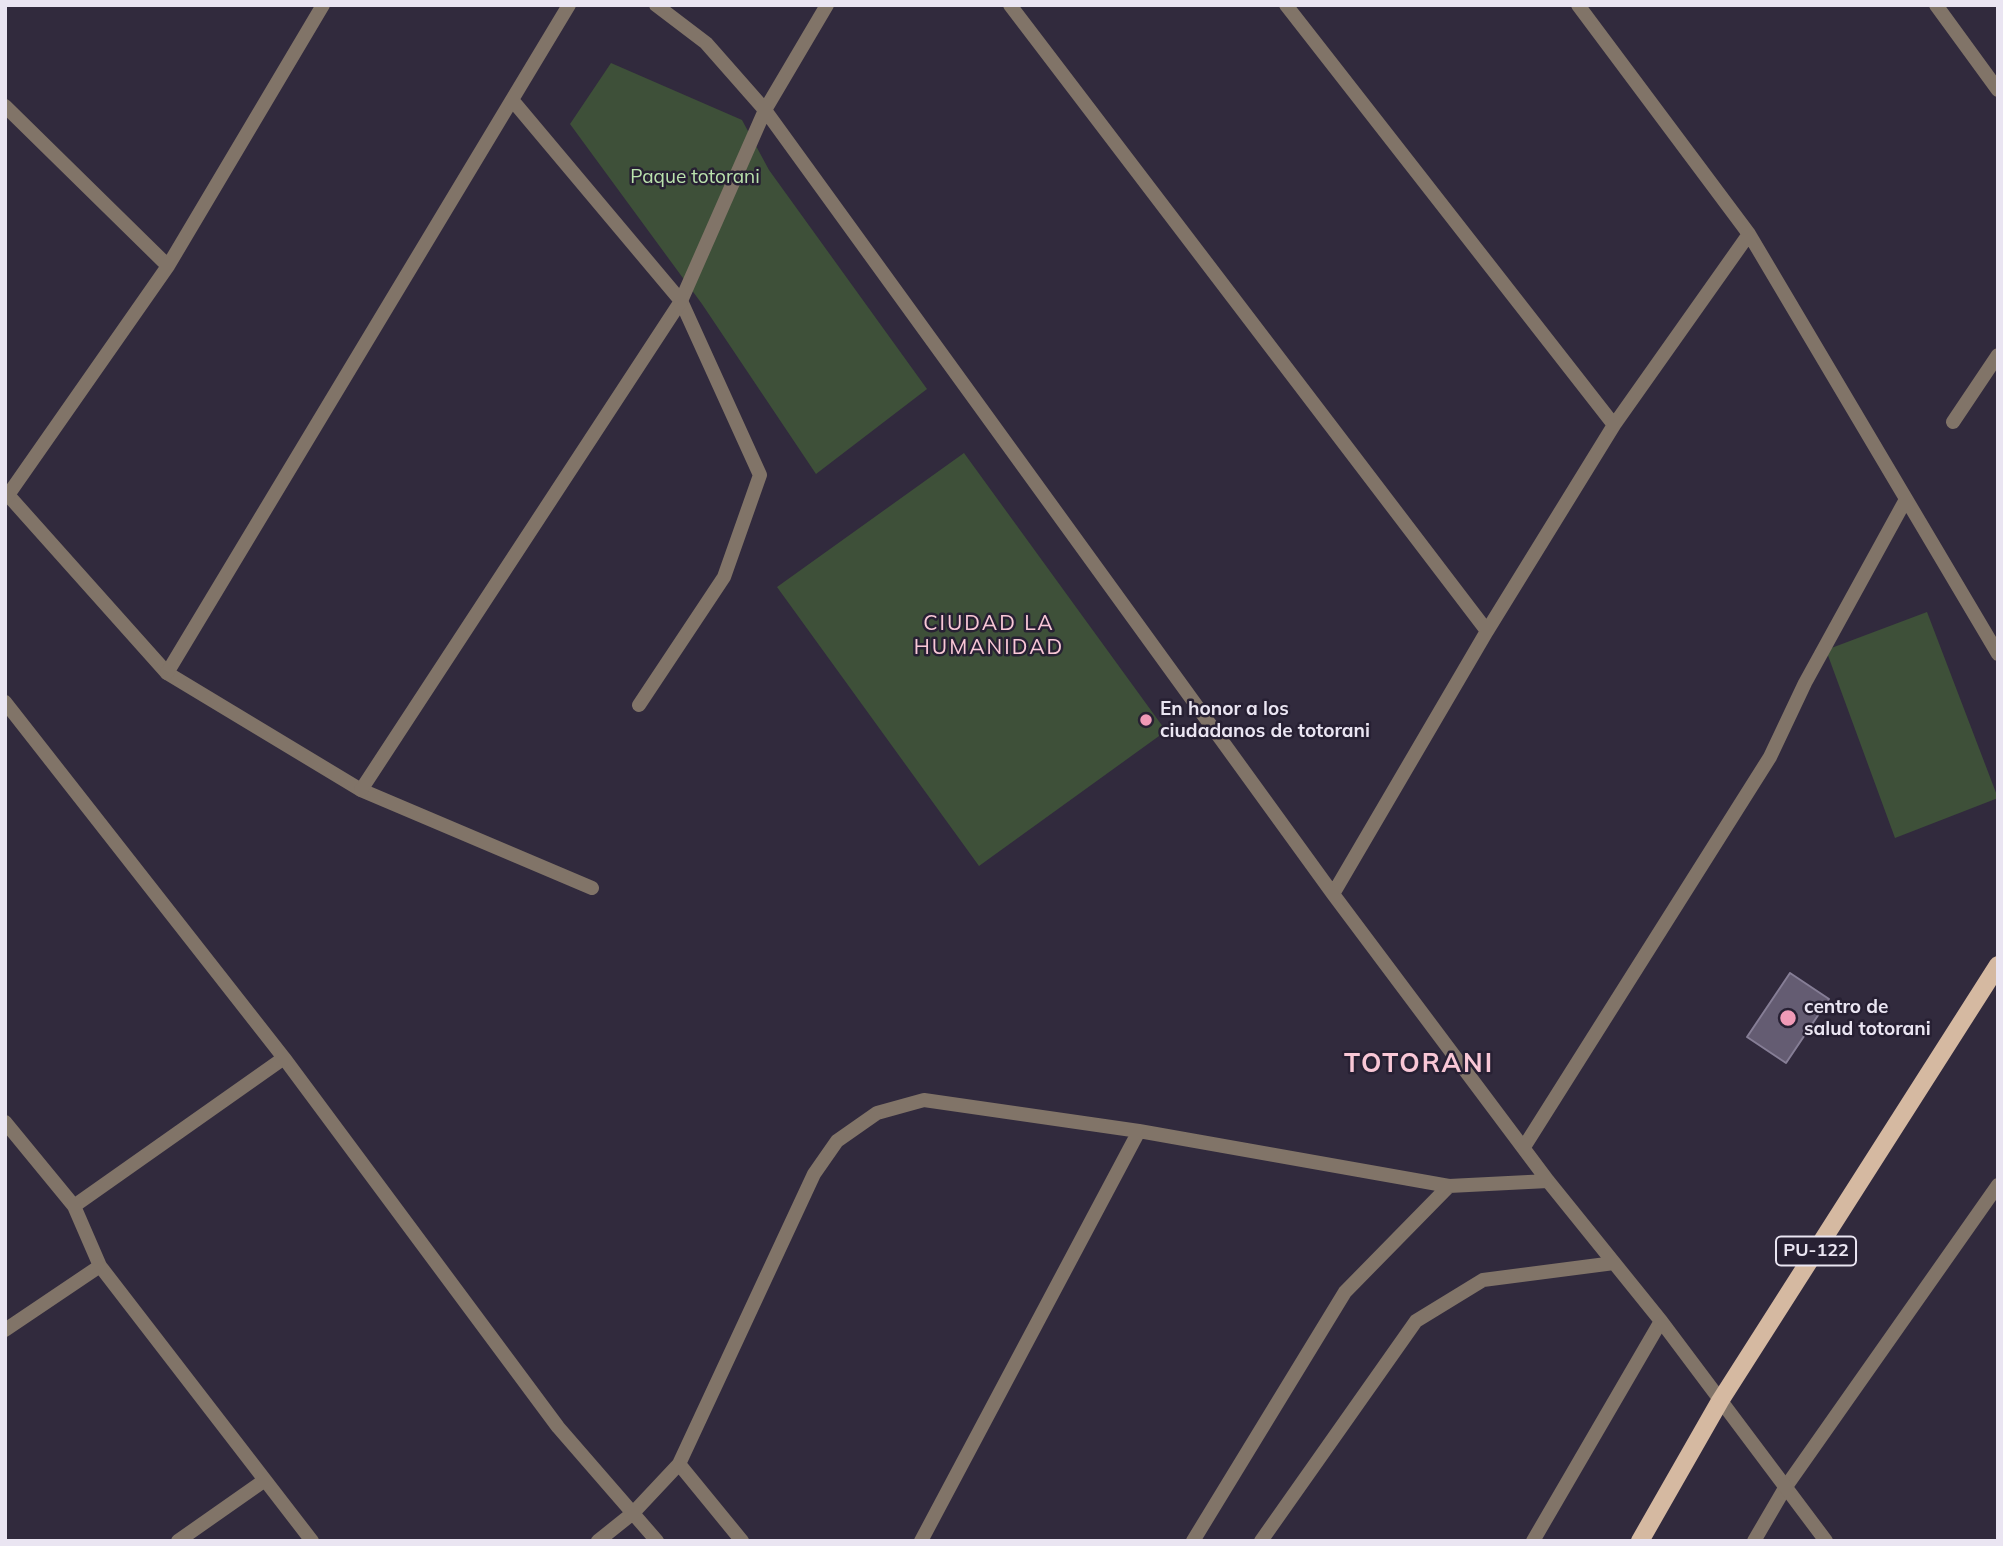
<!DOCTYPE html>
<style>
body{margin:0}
#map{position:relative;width:2003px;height:1546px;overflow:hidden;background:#312a3d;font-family:Mulish,sans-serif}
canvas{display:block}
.frame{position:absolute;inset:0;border:7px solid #eae5f2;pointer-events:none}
</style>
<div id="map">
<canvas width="2003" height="1546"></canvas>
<div class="frame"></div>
</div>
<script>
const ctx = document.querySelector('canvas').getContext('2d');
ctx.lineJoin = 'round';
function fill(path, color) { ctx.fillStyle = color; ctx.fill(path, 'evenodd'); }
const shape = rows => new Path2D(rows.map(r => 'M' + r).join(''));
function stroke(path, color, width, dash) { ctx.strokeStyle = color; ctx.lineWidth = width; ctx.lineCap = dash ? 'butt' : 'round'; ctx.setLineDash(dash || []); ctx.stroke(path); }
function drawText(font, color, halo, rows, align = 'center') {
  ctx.font = font + ' Mulish,sans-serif'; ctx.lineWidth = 5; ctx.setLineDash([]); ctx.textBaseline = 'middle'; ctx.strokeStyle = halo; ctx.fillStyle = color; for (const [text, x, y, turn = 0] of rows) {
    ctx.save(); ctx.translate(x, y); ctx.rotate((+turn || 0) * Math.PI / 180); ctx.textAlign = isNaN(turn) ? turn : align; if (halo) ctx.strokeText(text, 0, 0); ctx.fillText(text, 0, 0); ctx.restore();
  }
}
const green = shape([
 [611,63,742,120,769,170,927,389,816,474,702,304,570,124],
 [964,453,1166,731,979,866,777,587],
 [1927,612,1998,798,1895,838,1826,650]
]);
const building = shape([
 [1790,973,1829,999,1786,1063,1747,1037,1790,973]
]);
const service = shape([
 [8,495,167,673,361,790,592,888],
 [639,705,724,577,760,475,681,301],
 [1754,1541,1785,1488,1998,1185]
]);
const minor = shape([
 [656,5,706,43,765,110,1333,894,1548,1181,1661,1321,1826,1541],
 [1010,5,1487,631],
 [1286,5,1614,425],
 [1578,5,1749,234,1998,654],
 [1936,5,1998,90],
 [513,101,681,301],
 [5,106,168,266],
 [1953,422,1998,355],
 [8,495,168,266,323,5],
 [167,673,569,5],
 [5,702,284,1058,558,1427,657,1541],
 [361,790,681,301,765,110,827,5],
 [1333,894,1487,631,1614,425,1749,234],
 [5,1122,74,1206,100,1266,312,1541],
 [1524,1147,1770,757,1805,683,1905,501],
 [74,1206,284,1058],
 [5,1330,100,1266],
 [679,1464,742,1541],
 [178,1541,265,1480],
 [598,1541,633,1513,679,1464,814,1174,837,1141,877,1113,924,1100,1139,1131,1449,1186,1548,1181],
 [921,1541,1139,1131],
 [1193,1541,1345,1292,1449,1186],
 [1261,1541,1416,1321,1483,1280,1614,1263],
 [1533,1541,1661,1321]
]);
const primary = shape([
 [1640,1541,1720,1401,1998,965]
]);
const markers = [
 [1146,720,7,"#f09ab7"],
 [1788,1018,9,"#f09ab7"]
];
const shields = [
 [1816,1251,80]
];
const shieldNames = [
 ["PU-122",1816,1251]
];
const parkNames = [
 ["Paque totorani",695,177]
];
const poiNames = [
 ["En honor a los",1160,709],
 ["ciudadanos de totorani",1160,731],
 ["centro de",1804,1007],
 ["salud totorani",1804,1029]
];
const neighbourhoodNames = [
 ["CIUDAD LA",989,624],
 ["HUMANIDAD",989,648]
];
const districtNames = [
 ["TOTORANI",1419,1064]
];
fill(green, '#3e5039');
fill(building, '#645c72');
stroke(building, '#867e96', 2);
stroke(service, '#817468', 14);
stroke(minor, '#817468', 14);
stroke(primary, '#d5b9a1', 18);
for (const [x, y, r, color] of markers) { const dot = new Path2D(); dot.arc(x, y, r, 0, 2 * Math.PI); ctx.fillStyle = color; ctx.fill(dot); stroke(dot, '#272033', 2.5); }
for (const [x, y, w] of shields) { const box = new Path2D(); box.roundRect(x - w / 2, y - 14.5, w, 29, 5); ctx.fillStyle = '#272033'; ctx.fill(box); stroke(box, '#eae5f2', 2); }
drawText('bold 18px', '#eae5f2', null, shieldNames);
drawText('19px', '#bae2ad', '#272033', parkNames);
drawText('bold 19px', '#eae5f2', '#272033', poiNames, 'left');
ctx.letterSpacing = '2px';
drawText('21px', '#f9c7d6', '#272033', neighbourhoodNames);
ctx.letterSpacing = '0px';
ctx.letterSpacing = '2px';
drawText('bold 26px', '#f9c7d6', '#272033', districtNames);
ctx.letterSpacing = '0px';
</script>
